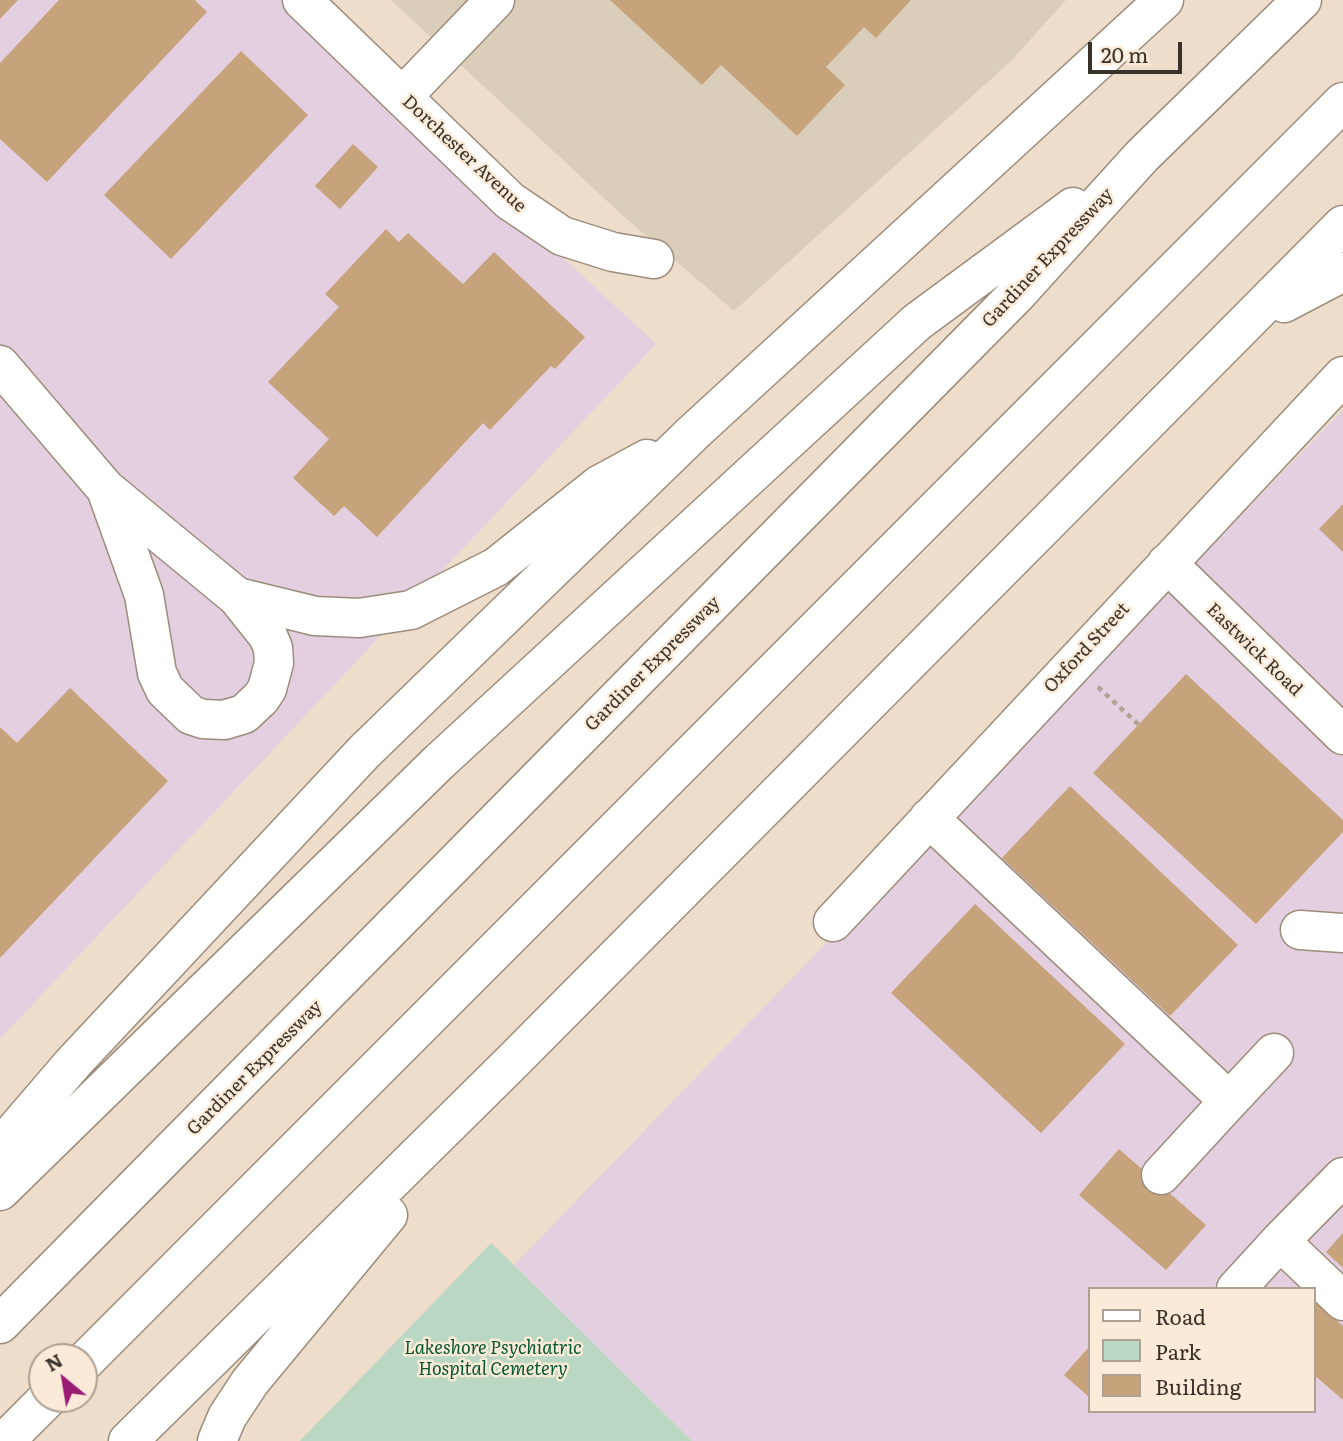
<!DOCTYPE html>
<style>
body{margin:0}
#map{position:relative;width:1343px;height:1441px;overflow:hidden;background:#eeddcb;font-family:Literata,serif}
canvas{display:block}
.legend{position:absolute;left:1088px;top:1287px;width:228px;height:126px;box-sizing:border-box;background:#fcead8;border:2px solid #aea093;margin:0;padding:9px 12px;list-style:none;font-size:21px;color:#39322b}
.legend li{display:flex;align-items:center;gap:14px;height:35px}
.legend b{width:35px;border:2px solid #aea093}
.north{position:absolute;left:28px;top:1343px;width:70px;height:70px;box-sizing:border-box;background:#fcead8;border:2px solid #aea093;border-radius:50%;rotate:330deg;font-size:19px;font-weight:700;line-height:28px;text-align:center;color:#39322b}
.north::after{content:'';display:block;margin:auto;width:24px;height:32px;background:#9a1c72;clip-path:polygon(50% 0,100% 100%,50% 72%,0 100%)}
.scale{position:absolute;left:1088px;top:42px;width:94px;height:32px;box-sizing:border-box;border:4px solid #39322b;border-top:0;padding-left:9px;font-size:21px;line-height:24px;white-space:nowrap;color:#39322b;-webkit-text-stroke:5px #fcead8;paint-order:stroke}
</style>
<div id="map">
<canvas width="1343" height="1441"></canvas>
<ul class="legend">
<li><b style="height:9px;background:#fff"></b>Road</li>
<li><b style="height:19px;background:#bad7c4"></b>Park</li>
<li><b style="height:19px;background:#c7a37c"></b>Building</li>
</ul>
<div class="north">N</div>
<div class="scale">20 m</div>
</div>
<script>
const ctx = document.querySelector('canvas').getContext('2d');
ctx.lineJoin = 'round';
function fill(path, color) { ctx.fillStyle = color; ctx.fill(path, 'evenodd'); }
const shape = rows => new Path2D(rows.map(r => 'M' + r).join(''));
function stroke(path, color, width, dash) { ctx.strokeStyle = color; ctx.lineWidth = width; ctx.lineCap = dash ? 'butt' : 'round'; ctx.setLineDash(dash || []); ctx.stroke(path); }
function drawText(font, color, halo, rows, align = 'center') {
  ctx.font = font + ' Literata,serif'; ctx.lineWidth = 5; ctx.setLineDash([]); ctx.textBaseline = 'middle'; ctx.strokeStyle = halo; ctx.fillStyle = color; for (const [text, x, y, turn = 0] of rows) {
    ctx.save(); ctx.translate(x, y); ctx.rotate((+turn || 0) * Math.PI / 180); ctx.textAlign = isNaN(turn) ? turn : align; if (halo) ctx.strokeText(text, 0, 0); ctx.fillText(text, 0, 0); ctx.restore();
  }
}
const commercial = shape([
 [391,0,1066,0,1010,62,734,311,622,215]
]);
const industrial = shape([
 [0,0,286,0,656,344,0,1039],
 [1343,410,1343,1441,692,1441,514,1265],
 [1089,1289,1313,1289,1313,1411,1089,1411]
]);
const green = shape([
 [491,1243,514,1265,692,1441,300,1441]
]);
const building = shape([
 [0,0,18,0,0,19],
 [59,0,195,0,207,12,47,182,0,139,0,63],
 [610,0,911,0,876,38,864,27,826,67,845,85,797,136,721,65,702,85],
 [241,51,308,115,171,259,104,195],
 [353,144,378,167,340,209,315,186],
 [386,229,399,242,408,233,463,284,494,252,585,337,555,369,551,366,490,430,483,423,377,537,344,506,334,516,293,478,329,439,268,382,339,307,325,294],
 [1343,504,1343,552,1319,529],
 [1186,674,1343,820,1343,832,1256,924,1093,773],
 [70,688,168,781,0,958,0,727,17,743],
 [1070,786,1238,945,1170,1016,1002,858],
 [975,904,1125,1044,1041,1133,891,993],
 [1119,1149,1206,1225,1166,1270,1079,1195],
 [1343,1233,1343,1268,1326,1252],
 [1313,1300,1343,1326,1343,1400,1313,1374],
 [1089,1347,1089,1397,1064,1375]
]);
const path = shape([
 [1098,687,1139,725]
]);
const minor = shape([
 [302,0,510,201,562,236,613,252,654,259],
 [402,97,495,0],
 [0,365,106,489,237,597,268,636,273,648,274,663,267,689,261,698,244,714,224,720,203,719,191,715,165,690,157,673,144,595,106,489],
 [1167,563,1343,735],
 [929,818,1229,1101,1274,1053],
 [833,922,1343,376],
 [1300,930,1343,933],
 [1161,1175,1229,1101],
 [1343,1177,1280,1241,1343,1301],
 [1236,1289,1280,1241]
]);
const highway = shape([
 [1284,303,1343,272],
 [237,597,315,616,359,618,411,610,496,567,599,485,647,459],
 [0,1148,73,1063,364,752,694,432,1164,0],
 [0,1191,439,762,917,322,1073,207],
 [0,1324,1017,294,1142,156,1302,0],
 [84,1362,1343,102],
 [5,1441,47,1399],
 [128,1441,513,1061,1343,225],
 [217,1441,227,1417,250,1382,388,1215]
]);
const streetNames = [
 ["Dorchester Avenue",464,154,43],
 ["Gardiner Expressway",1048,258,-47],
 ["Oxford Street",1087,648,-47],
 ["Eastwick Road",1254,650,44],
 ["Gardiner Expressway",653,664,-45],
 ["Gardiner Expressway",255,1068,-45]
];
const parkNames = [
 ["Lakeshore Psychiatric",493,1349],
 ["Hospital Cemetery",493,1370]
];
fill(commercial, '#dacebb');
fill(industrial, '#e3cfdf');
fill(green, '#bad7c4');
fill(building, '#c7a37c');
stroke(minor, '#9c8c7b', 41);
stroke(highway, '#9c8c7b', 41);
stroke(path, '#b0a294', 4.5, [5, 5]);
stroke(minor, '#fff', 38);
stroke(highway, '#fff', 38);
drawText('18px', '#39322b', '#fcead8', streetNames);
drawText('italic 18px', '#005731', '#fcead8', parkNames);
</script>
